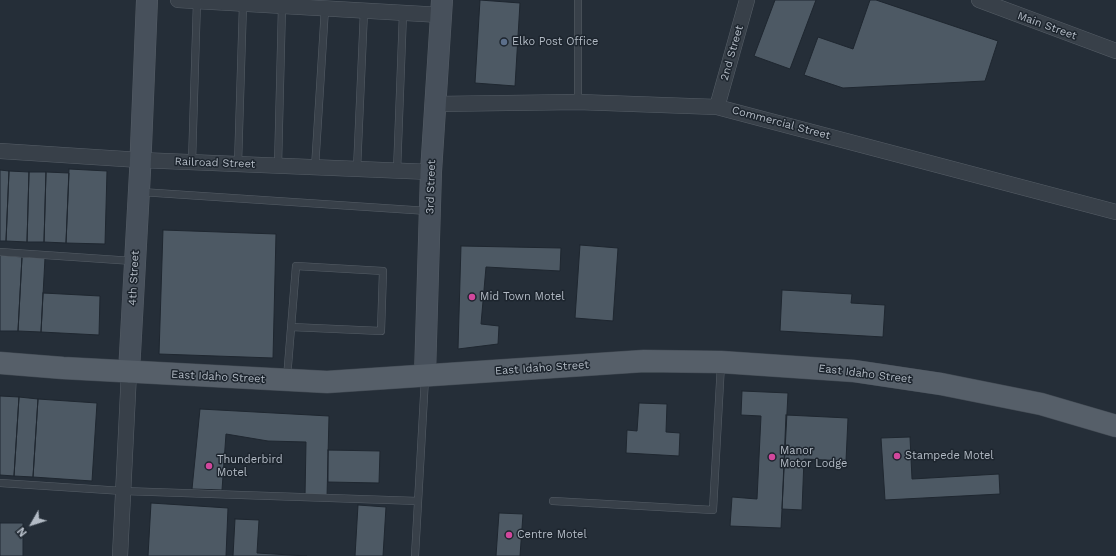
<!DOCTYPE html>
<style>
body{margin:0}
#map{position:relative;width:1116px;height:556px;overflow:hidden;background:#252e38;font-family:"Work Sans",sans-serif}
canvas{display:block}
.north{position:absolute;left:12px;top:504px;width:40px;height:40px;-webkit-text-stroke:3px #1d252e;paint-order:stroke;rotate:231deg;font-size:11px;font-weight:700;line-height:16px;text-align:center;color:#b3bbc5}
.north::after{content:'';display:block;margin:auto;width:14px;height:18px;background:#b3bbc5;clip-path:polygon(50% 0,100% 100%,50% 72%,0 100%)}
</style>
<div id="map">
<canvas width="1116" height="556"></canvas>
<div class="north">N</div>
</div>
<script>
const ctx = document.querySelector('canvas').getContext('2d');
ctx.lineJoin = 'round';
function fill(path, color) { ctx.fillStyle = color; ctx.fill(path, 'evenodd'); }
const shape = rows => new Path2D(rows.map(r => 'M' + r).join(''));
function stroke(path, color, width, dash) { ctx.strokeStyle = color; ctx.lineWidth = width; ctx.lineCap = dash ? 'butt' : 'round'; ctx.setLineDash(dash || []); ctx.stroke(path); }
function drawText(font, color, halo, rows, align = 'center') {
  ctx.font = font + ' "Work Sans",sans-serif'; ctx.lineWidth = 3; ctx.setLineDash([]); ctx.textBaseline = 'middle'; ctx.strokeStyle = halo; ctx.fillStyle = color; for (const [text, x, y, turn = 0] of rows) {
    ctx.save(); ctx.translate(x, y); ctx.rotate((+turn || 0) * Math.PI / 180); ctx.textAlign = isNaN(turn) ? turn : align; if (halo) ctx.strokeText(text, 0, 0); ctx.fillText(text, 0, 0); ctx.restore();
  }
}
const building = shape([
 [480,0,520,3,515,86,475,83,480,0],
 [775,0,816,0,790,69,754,56,775,0],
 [870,0,876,0,998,41,985,81,843,88,804,75,818,37,853,49,870,0],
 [69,169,107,171,105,244,66,243,69,169],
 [0,170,9,171,6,241,0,241,0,170],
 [9,171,29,172,27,242,6,241,9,171],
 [29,172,46,172,44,242,27,242,29,172],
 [46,172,69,173,66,243,44,242,46,172],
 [163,230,276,234,273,358,159,354,163,230],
 [580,245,618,248,613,321,575,318,580,245],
 [461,246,561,248,560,271,486,267,481,324,499,326,498,344,458,349,461,246],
 [0,255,22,257,18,331,0,331,0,255],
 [22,257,45,258,41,332,18,331,22,257],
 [782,290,852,294,851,303,885,305,883,337,780,331,782,290],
 [43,293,100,296,99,335,41,332,43,293],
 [742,391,788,393,781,528,730,526,732,497,757,499,761,416,741,415,742,391],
 [0,396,19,397,14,476,0,475,0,396],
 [19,397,38,399,33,477,14,476,19,397],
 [38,399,97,403,92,481,33,477,38,399],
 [639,403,667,404,666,432,680,433,679,456,626,453,627,430,637,431,639,403],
 [200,409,329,416,327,497,305,496,306,442,268,441,226,434,222,490,192,489,200,409],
 [786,415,848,418,846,461,804,459,802,510,782,509,786,415],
 [910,437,912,479,999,474,1000,494,885,500,881,438,910,437],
 [328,450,380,451,379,483,328,482,328,450],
 [151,503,228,508,226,556,148,556,151,503],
 [358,505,386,507,383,556,355,556,358,505],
 [499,513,523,514,520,556,496,556,499,513],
 [235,519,259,520,257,553,307,556,233,556,235,519],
 [0,523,23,523,23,556,0,556,0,523]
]);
const lane = shape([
 [578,0,578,102],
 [192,162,197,1],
 [238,164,243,4],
 [278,166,282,6],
 [315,168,325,8],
 [357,169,364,11],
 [397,171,403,13],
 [141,192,428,211],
 [0,252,133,261],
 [287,378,296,266,383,271,381,331,291,327],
 [0,483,123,491,418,501],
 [553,501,713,510,721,364],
 [415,556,425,378]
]);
const street = shape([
 [178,0,441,15],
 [979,0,1116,51],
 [436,104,578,102,717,107,1116,212],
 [717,107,747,0],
 [0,151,140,160,431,172],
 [120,556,129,372]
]);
const secondary = shape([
 [129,372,140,172,147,0],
 [425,375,431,172,442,0]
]);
const primary = shape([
 [0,363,63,368,327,382,644,361,721,362,854,371,941,384,1041,404,1116,426]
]);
const markers = [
 [504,42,4,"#5c6f8a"],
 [472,297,4,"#d1479c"],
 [897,456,4,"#d1479c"],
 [772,457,4,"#d1479c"],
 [209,466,4,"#d1479c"],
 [509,535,4,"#d1479c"]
];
const streetNames = [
 ["Main Street",1047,26,20],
 ["2nd Street",732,53,-74],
 ["Commercial Street",781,123,15],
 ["Railroad Street",215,163,2],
 ["3rd Street",431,187,-88],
 ["4th Street",134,278,-87],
 ["East Idaho Street",542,368,-4],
 ["East Idaho Street",865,374,7],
 ["East Idaho Street",218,377,3]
];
const poiNames = [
 ["Elko Post Office",512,42],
 ["Mid Town Motel",480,297],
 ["Manor",780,451],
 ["Motor Lodge",780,464],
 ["Stampede Motel",905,456],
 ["Thunderbird",217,460],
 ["Motel",217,473],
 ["Centre Motel",517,535]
];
fill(building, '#4d5964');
stroke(building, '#1f2730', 1);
stroke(lane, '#565e67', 8);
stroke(street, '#565e67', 16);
stroke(secondary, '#565e67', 22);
stroke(primary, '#414952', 23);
stroke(lane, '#384049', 7);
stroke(street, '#384049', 15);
stroke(secondary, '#47505b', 21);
stroke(primary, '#565f69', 22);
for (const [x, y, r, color] of markers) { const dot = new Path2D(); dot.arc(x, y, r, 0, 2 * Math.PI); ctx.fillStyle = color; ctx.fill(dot); stroke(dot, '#1d252e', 1.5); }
drawText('11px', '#b3bbc5', '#1d252e', streetNames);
drawText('11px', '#b3bbc5', '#1d252e', poiNames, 'left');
</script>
